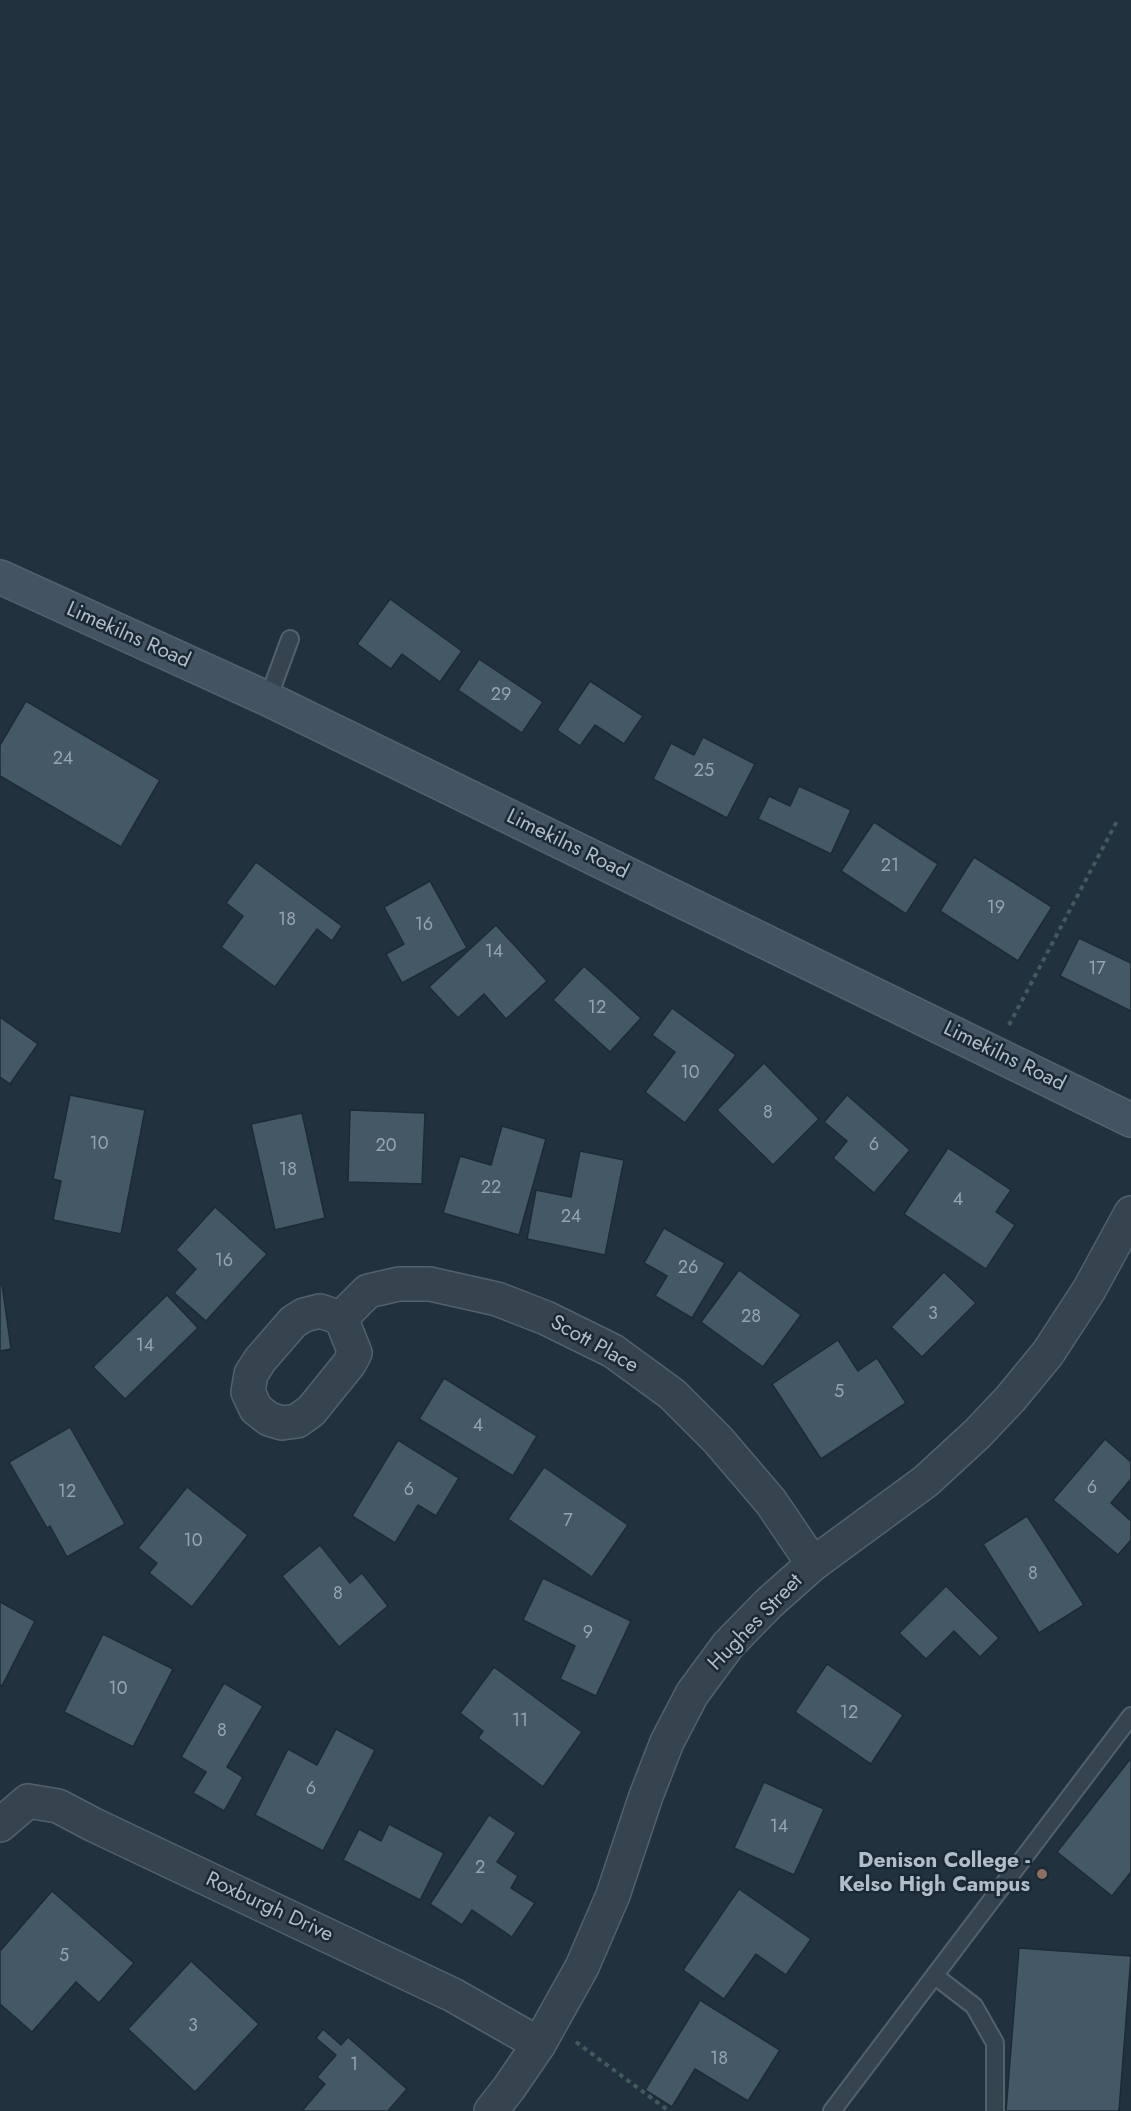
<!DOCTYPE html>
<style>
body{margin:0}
canvas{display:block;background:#21323e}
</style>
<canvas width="1131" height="2111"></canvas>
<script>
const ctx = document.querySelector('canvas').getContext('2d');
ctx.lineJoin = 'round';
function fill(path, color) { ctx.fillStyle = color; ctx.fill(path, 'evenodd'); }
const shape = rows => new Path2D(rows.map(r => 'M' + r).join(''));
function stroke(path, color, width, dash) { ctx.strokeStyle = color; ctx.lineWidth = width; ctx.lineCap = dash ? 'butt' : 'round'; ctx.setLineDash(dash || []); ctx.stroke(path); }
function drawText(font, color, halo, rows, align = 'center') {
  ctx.font = font + ' Jost,sans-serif'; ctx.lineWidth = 5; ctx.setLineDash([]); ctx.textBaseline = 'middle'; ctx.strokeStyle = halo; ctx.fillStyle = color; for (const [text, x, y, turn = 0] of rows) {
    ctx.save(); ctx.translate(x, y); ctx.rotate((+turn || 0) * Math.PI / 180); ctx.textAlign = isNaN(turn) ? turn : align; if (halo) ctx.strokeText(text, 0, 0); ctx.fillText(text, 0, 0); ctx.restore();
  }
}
const building = shape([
 [390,599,462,651,440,682,402,654,391,669,357,644,390,599],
 [479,659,543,702,522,733,458,690,479,659],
 [590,681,643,716,624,744,595,725,580,746,557,730,590,681],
 [26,701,160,780,121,847,0,776,0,745,26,701],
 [703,737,755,764,727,818,653,779,671,743,694,755,703,737],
 [799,786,851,810,831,854,758,819,769,796,790,806,799,786],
 [874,822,938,864,906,914,841,871,874,822],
 [974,857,1052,907,1018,961,940,911,974,857],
 [256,862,342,926,332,941,317,929,275,987,221,947,243,916,226,903,256,862],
 [430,881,467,948,402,983,386,954,404,944,384,907,430,881],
 [496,925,547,981,506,1019,484,994,458,1018,429,987,496,925],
 [1079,938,1131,963,1131,1011,1060,976,1079,938],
 [584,966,641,1018,610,1052,553,1000,584,966],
 [672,1008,736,1055,685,1123,645,1092,675,1052,652,1035,672,1008],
 [0,1017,38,1044,10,1084,0,1077,0,1017],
 [764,1063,819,1119,773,1165,717,1110,764,1063],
 [70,1095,145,1110,121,1234,53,1220,61,1181,53,1179,70,1095],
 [847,1095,910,1150,874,1193,833,1158,847,1141,824,1122,847,1095],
 [350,1110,425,1113,422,1184,348,1182,350,1110],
 [302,1113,325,1218,275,1230,251,1124,302,1113],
 [502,1126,546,1139,519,1235,443,1213,460,1156,491,1165,502,1126],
 [948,1148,1011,1190,996,1212,1015,1225,986,1269,904,1214,948,1148],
 [580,1151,624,1160,605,1255,527,1239,536,1190,571,1197,580,1151],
 [215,1207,267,1254,206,1321,174,1293,196,1269,176,1250,215,1207],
 [664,1228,725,1263,692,1318,655,1296,667,1276,644,1263,664,1228],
 [739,1270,801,1315,763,1367,701,1322,739,1270],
 [944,1272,976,1303,922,1357,891,1327,944,1272],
 [0,1284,2,1284,11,1349,0,1351,0,1284],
 [167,1295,198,1328,125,1399,93,1367,167,1295],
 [838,1340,858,1371,877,1358,906,1403,821,1459,772,1384,838,1340],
 [444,1378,537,1436,513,1476,419,1419,444,1378],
 [70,1427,125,1524,67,1557,50,1526,47,1528,9,1462,70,1427],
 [1105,1439,1131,1462,1131,1479,1111,1503,1131,1521,1131,1540,1118,1555,1053,1500,1105,1439],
 [398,1440,459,1478,436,1516,418,1505,395,1543,352,1516,398,1440],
 [544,1467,628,1525,592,1577,508,1519,544,1467],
 [187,1487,248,1535,192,1607,149,1573,157,1563,138,1548,187,1487],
 [1027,1516,1084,1605,1039,1633,983,1544,1027,1516],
 [320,1545,350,1583,362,1573,388,1606,339,1647,282,1576,320,1545],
 [543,1578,631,1621,596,1696,560,1679,575,1646,523,1620,543,1578],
 [946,1586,999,1638,980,1657,954,1631,926,1659,899,1633,946,1586],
 [0,1602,35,1621,2,1686,0,1685,0,1602],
 [103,1634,173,1669,133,1747,64,1712,103,1634],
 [827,1664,903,1715,871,1764,795,1712,827,1664],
 [494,1667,582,1732,543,1787,478,1738,483,1731,460,1713,494,1667],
 [224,1683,263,1706,227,1767,243,1777,224,1811,193,1793,206,1772,181,1757,224,1683],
 [336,1729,375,1750,323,1851,255,1815,288,1749,317,1765,336,1729],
 [1131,1758,1131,1872,1112,1896,1057,1852,1131,1758],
 [764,1782,824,1809,794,1875,734,1848,764,1782],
 [489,1815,516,1833,497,1862,518,1876,511,1888,535,1903,512,1937,472,1910,462,1925,430,1904,489,1815],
 [389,1824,444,1853,420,1900,343,1860,359,1829,381,1841,389,1824],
 [739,1889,811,1939,786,1975,756,1954,724,1999,683,1970,739,1889],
 [52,1891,134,1963,99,2003,76,1982,32,2032,0,2004,0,1951,52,1891],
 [1019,1948,1131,1956,1119,2111,1006,2111,1019,1948],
 [191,1961,259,2024,195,2092,128,2029,191,1961],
 [700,2000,780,2050,748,2101,695,2069,672,2107,645,2090,700,2000],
 [323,2029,341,2045,348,2037,407,2089,388,2111,302,2111,325,2084,317,2077,336,2055,316,2038,323,2029]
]);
const path = shape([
 [1009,1025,1117,821],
 [576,2042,669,2111]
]);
const service = shape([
 [268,699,290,639],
 [935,1976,974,2006,995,2043,995,2111],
 [832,2111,1131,1716]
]);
const minor = shape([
 [320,1311,341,1318,355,1353,349,1364,311,1411,297,1421,282,1423,269,1419,256,1409,248,1392,251,1374,260,1360,293,1322,304,1315,320,1311],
 [341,1318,368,1291,399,1284,430,1284,497,1299,546,1318,613,1351,672,1394,718,1440,771,1502,813,1564],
 [0,1825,28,1801,58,1806,94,1825,453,1995,539,2044]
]);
const tertiary = shape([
 [491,2111,509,2088,539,2044,582,1967,613,1895,646,1796,667,1742,692,1694,728,1645,769,1603,813,1564,926,1481,978,1433,1011,1398,1048,1353,1089,1290,1131,1213]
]);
const secondary = shape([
 [0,577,268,699,1131,1120]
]);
const markers = [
 [1042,1874,6,"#8d6e63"]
];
const numberNames = [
 ["29",501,696],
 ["24",63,760],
 ["25",704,772],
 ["21",890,867],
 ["19",996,909],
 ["18",287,921],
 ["16",424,926],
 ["14",494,953],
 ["17",1097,970],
 ["12",597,1009],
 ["10",690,1074],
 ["8",768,1114],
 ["10",99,1145],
 ["6",874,1146],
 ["20",386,1147],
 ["18",288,1171],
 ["22",491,1189],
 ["4",958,1201],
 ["24",571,1218],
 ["16",224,1262],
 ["26",688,1269],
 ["3",933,1315],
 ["28",751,1318],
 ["14",145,1347],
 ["5",839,1393],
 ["4",478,1427],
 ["6",1092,1489],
 ["6",409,1491],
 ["12",67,1493],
 ["7",568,1522],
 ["10",193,1542],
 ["8",1033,1575],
 ["8",338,1595],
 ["9",588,1634],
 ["10",118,1690],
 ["12",849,1714],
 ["11",520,1722],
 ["8",222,1732],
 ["6",311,1790],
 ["14",779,1828],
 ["2",480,1869],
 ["5",64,1957],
 ["3",193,2027],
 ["18",719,2060],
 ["1",354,2066]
];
const streetNames = [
 ["Limekilns Road",128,636,24],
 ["Limekilns Road",567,845,26],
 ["Limekilns Road",1004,1057,26],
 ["Scott Place",594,1345,29],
 ["Hughes Street",756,1623,-46],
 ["Roxburgh Drive",269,1908,25]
];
const poiNames = [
 ["Denison College -",1030,1862],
 ["Kelso High Campus",1030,1886]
];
fill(building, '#445865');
stroke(building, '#1c2b35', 1.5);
stroke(service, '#53616c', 20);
stroke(minor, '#53616c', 36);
stroke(tertiary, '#53616c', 36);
stroke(secondary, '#53616c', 36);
stroke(path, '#415b5a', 4, [4.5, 4.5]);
stroke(service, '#35444e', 16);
stroke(minor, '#35444e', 33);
stroke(tertiary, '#35444e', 33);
stroke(secondary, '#435361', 33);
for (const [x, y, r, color] of markers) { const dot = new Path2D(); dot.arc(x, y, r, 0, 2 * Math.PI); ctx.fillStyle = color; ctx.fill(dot); stroke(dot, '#1a2933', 2); }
drawText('18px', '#96a4b0', null, numberNames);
drawText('21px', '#b1bec9', '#1a2933', streetNames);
drawText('bold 21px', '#b1bec9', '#1a2933', poiNames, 'right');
</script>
